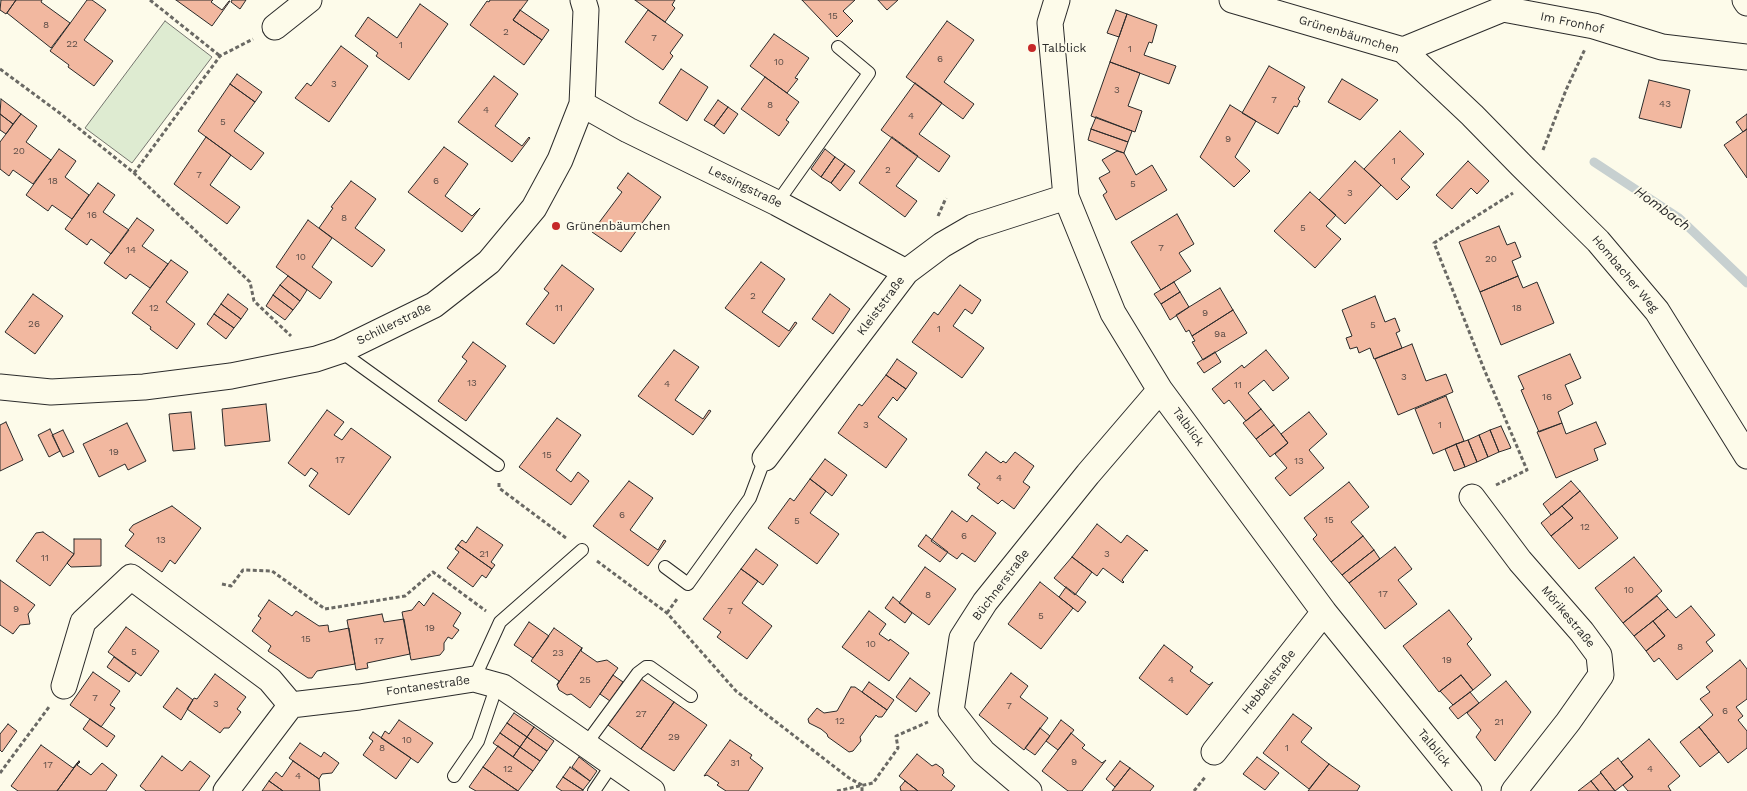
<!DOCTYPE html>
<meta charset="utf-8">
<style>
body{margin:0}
canvas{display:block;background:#fdfbea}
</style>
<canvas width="1747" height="791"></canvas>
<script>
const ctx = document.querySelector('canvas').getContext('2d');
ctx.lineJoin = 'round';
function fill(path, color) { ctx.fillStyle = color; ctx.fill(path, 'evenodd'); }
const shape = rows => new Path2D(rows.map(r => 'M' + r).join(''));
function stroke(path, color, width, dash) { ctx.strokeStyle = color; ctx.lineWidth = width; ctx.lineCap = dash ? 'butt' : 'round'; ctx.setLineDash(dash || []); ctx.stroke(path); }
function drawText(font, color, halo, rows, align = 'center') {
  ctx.font = font + ' "Work Sans",sans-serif'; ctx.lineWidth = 4; ctx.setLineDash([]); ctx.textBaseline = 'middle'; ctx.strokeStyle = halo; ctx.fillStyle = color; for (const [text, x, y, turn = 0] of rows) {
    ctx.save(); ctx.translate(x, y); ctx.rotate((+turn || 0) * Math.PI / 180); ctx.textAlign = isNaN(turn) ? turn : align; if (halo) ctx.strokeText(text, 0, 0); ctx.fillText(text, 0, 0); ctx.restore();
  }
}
const green = shape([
 [165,21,212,57,132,163,85,128,165,21]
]);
const stream = shape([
 [1594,162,1679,218,1747,283]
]);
const building = shape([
 [1,0,16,0,6,14,0,10,1,0],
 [16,0,42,0,41,2,70,23,51,48,7,13,16,0],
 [87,0,92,0,106,10,84,40,113,61,94,86,68,67,69,65,50,51,87,0],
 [176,0,213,0,211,2,222,10,229,1,230,1,212,26,176,0],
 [232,0,246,0,240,9,231,2,232,0],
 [490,0,528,0,513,20,542,40,524,65,470,25,487,1,489,2,490,0],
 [635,0,675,0,672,5,675,8,665,22,635,0],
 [802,0,855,0,843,11,853,21,837,37,802,0],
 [878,0,898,0,887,10,878,0],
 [420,4,448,24,409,80,376,56,378,53,355,36,368,17,397,38,420,4],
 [520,10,549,30,542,40,513,20,520,10],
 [648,10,683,35,670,53,673,56,663,70,625,42,648,10],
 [1116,10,1127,14,1119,37,1107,33,1116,10],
 [1127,14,1157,25,1152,43,1149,42,1144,55,1176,66,1169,84,1110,62,1127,14],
 [947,21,974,40,944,82,974,104,963,119,906,77,947,21],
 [774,34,809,58,795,78,798,79,787,93,750,66,774,34],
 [341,46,368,66,329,122,295,98,307,83,311,86,341,46],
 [1110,62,1140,73,1128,106,1142,111,1135,132,1091,116,1110,62],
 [1269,66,1305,87,1298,99,1300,101,1297,107,1294,106,1278,134,1242,113,1269,66],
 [681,69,708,87,687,121,659,103,681,69],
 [237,74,262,92,255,102,230,84,237,74],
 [494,76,518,94,495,126,522,146,529,137,530,138,512,162,458,122,494,76],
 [765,77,799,102,786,120,789,122,779,136,741,109,765,77],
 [1342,79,1378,100,1360,120,1328,102,1342,79],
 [1649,80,1690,90,1681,128,1639,118,1649,80],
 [915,83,942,103,919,134,950,156,939,172,881,130,915,83],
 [230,84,255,102,234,131,264,153,251,170,198,131,230,84],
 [1,99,21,114,13,124,0,114,1,99],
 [718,100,728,107,714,126,704,120,718,100],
 [1230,105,1256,121,1235,157,1250,171,1234,187,1200,157,1230,105],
 [728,107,738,114,724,134,714,126,728,107],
 [0,114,13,124,6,134,0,130,0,114],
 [21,114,37,126,26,142,51,160,33,184,13,170,9,176,0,169,0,142,21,114],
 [1747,114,1747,129,1743,132,1736,122,1747,114],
 [1096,117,1132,131,1128,142,1091,129,1096,117],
 [1091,129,1128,142,1124,153,1088,140,1091,129],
 [1747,129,1747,178,1724,145,1747,129],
 [1400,131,1424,154,1401,179,1410,187,1397,200,1364,169,1400,131],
 [206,137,231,155,210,185,240,207,227,224,174,184,206,137],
 [892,137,918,156,896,186,917,201,905,217,859,183,892,137],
 [444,147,468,164,445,196,472,216,480,208,462,232,408,192,444,147],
 [59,149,76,161,65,177,89,195,72,219,52,205,48,211,26,195,59,149],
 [825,149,835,157,821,177,811,169,825,149],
 [1117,151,1124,153,1136,175,1152,165,1167,190,1116,220,1103,195,1107,192,1099,178,1110,172,1102,160,1117,151],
 [835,157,845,164,831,183,821,177,835,157],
 [1355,161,1381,185,1345,224,1319,200,1355,161],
 [1468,161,1489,181,1477,194,1471,188,1452,209,1436,195,1468,161],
 [845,164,855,171,840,191,831,183,845,164],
 [628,173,661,197,621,252,592,232,622,192,617,188,628,173],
 [351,181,376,199,355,228,385,250,372,267,319,228,333,208,331,207,351,181],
 [98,183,115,195,103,212,129,230,111,254,91,239,87,245,65,229,98,183],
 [1310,192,1336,215,1326,226,1341,239,1315,268,1274,231,1310,192],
 [1177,214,1194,244,1179,253,1191,271,1161,290,1131,242,1177,214],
 [137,218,154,230,142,246,168,264,150,288,130,274,126,279,104,263,137,218],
 [308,220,332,238,312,267,332,282,320,299,276,267,308,220],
 [1499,226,1507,245,1515,242,1521,257,1512,261,1518,276,1480,292,1459,242,1499,226],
 [171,260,188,272,166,302,195,324,177,349,150,329,151,327,132,313,171,260],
 [761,262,785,279,762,312,789,331,795,322,797,323,779,347,725,308,761,262],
 [562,265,594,289,554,344,526,324,549,293,544,289,562,265],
 [288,276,307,290,300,301,280,285,288,276],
 [1518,276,1523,288,1537,282,1554,323,1501,345,1480,292,1518,276],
 [1174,282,1180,292,1161,304,1154,294,1174,282],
 [280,285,300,301,293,310,273,295,280,285],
 [960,285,981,300,972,314,965,309,953,326,984,348,962,378,912,342,934,312,938,315,960,285],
 [1220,288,1233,310,1192,336,1189,330,1186,332,1176,315,1220,288],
 [1180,292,1189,307,1170,320,1161,304,1180,292],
 [33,294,63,316,35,354,5,332,33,294],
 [228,294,248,309,241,319,221,304,228,294],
 [830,294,850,309,833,334,812,319,830,294],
 [273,295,293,310,285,320,266,306,273,295],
 [1375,296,1385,322,1395,318,1400,331,1396,333,1402,348,1374,359,1370,348,1359,353,1357,347,1350,349,1346,338,1352,336,1342,310,1375,296],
 [221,304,241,319,234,328,214,314,221,304],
 [1233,310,1247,333,1203,360,1192,342,1195,341,1192,336,1233,310],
 [214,314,234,328,226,339,207,324,214,314],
 [473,342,506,366,466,421,438,401,467,361,462,357,473,342],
 [1412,344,1426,381,1446,374,1453,392,1398,415,1375,359,1412,344],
 [674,350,699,367,675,400,703,419,709,410,711,411,693,435,638,396,674,350],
 [1266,350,1289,378,1273,391,1264,380,1248,393,1261,409,1246,421,1229,400,1224,404,1212,389,1242,365,1244,368,1266,350],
 [1215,352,1221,362,1204,373,1197,363,1215,352],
 [1570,354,1581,378,1565,385,1573,404,1558,412,1562,423,1539,432,1521,390,1524,389,1518,376,1570,354],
 [897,359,917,373,906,389,886,375,897,359],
 [886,375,906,389,897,401,893,397,878,417,907,439,886,468,838,433,859,404,862,406,886,375],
 [1446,396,1464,441,1433,454,1415,409,1446,396],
 [266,404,270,441,225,446,222,409,266,404],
 [1261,409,1274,425,1256,439,1243,423,1261,409],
 [327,410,344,422,334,435,342,440,351,428,391,457,349,515,309,486,318,473,311,468,305,476,288,463,327,410],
 [191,412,195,449,173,451,169,414,191,412],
 [1309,412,1327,434,1309,450,1324,468,1290,496,1275,478,1287,468,1275,454,1288,443,1281,434,1309,412],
 [557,418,581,435,556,470,571,482,578,472,589,481,571,505,519,467,557,418],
 [6,422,23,460,0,471,0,425,6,422],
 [1596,422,1606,444,1594,449,1598,460,1556,478,1537,432,1562,423,1566,434,1596,422],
 [127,423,146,461,128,470,125,464,99,477,83,444,127,423],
 [1274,425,1288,443,1270,457,1256,439,1274,425],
 [1501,426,1511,448,1499,452,1490,430,1501,426],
 [50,429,60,451,49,457,38,435,50,429],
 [63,430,74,452,63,457,52,435,63,430],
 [1490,430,1499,452,1488,457,1479,435,1490,430],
 [1479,435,1488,457,1477,462,1468,440,1479,435],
 [1468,440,1477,462,1465,467,1456,444,1468,440],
 [1456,444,1465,467,1454,471,1445,449,1456,444],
 [986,452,1001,463,1003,461,1006,463,1015,452,1034,466,1023,482,1030,487,1014,509,1002,500,998,504,977,488,980,484,968,475,986,452],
 [825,459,847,475,832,496,810,479,825,459],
 [810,479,826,491,810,513,839,534,817,564,768,528,790,498,794,501,810,479],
 [629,481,653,498,630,530,658,550,664,540,666,541,648,566,593,526,629,481],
 [1571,481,1580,491,1551,515,1543,504,1571,481],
 [1349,482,1369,507,1351,522,1363,536,1331,562,1313,539,1317,535,1304,518,1349,482],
 [1580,491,1618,538,1579,569,1551,536,1573,518,1562,506,1580,491],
 [172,506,201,528,175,564,170,560,162,572,125,546,134,534,129,530,133,525,172,506],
 [1562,506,1573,518,1551,536,1541,523,1562,506],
 [952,511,967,522,972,515,996,533,975,562,962,553,957,559,931,541,952,511],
 [1097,524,1121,543,1127,535,1148,551,1145,550,1122,580,1124,582,1123,583,1103,568,1097,576,1072,557,1097,524],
 [477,527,503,545,491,562,495,565,492,569,458,545,462,540,466,543,477,527],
 [43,532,74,554,50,586,16,561,36,533,43,532],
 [926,535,948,552,940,562,918,546,926,535],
 [1363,536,1374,550,1342,575,1331,562,1363,536],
 [74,539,101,539,101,566,71,567,67,563,74,554,74,539],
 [458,545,492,569,486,578,482,575,473,587,447,568,459,552,455,549,458,545],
 [1395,547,1412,569,1398,580,1417,604,1385,629,1349,583,1395,547],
 [756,549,778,565,763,585,741,569,756,549],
 [1374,550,1380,559,1349,583,1342,575,1374,550],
 [1072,557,1092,572,1075,595,1054,578,1072,557],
 [1634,557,1662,591,1623,623,1595,588,1634,557],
 [925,567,956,589,929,625,899,603,925,567],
 [741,569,758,581,742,603,772,626,747,659,717,637,721,632,703,619,741,569],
 [0,580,35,605,28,614,30,624,20,625,13,634,0,625,0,580],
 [1040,582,1073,608,1041,649,1008,624,1040,582],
 [1066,587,1086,602,1078,612,1059,597,1066,587],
 [433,593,461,613,453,626,459,630,452,639,448,637,444,643,444,650,440,655,411,660,402,612,412,610,419,601,424,606,433,593],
 [1657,596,1668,609,1634,636,1623,623,1657,596],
 [893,597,912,613,905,623,885,608,893,597],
 [269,600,292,616,296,611,319,626,328,625,329,632,349,628,355,664,317,671,312,678,308,678,268,651,271,646,252,631,261,618,258,616,269,600],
 [1691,606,1715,635,1706,642,1713,651,1677,680,1659,658,1654,662,1646,651,1665,636,1653,621,1668,609,1676,618,1691,606],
 [1449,610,1472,639,1467,644,1491,675,1473,690,1461,675,1439,692,1403,646,1449,610],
 [869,611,886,624,879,634,889,641,890,639,909,653,889,681,842,647,869,611],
 [382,614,384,622,404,619,410,654,367,663,368,668,356,670,347,620,382,614],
 [1653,621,1665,636,1646,651,1634,636,1653,621],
 [529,622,549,636,533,658,514,645,529,622],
 [126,627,159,651,141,676,108,652,126,627],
 [554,628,582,648,557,685,559,681,531,661,554,628],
 [1164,645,1193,667,1190,671,1209,685,1213,682,1187,715,1139,678,1164,645],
 [582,648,581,651,597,662,607,660,618,668,590,708,571,694,567,695,559,690,557,685,582,648],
 [114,657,136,673,129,682,107,667,114,657],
 [1740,660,1747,669,1747,699,1736,707,1743,716,1738,720,1747,731,1747,748,1728,763,1699,727,1713,715,1700,699,1710,692,1706,687,1740,660],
 [93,672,120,691,110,705,115,708,101,727,70,705,93,672],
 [1011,673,1028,686,1020,697,1048,718,1024,750,979,715,1011,673],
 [215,674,246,697,237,709,241,712,229,728,224,728,220,733,187,709,194,698,197,699,215,674],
 [613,675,623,682,610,701,600,694,613,675],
 [1461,675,1473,690,1453,705,1440,691,1461,675],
 [910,678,930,693,916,712,896,697,910,678],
 [641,679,674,702,641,749,608,725,641,679],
 [1506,681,1531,712,1495,761,1476,737,1481,730,1467,713,1506,681],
 [869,682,894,700,887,710,862,692,869,682],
 [851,687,855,687,887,710,882,717,878,717,876,715,860,737,861,741,853,751,849,752,828,737,827,734,821,729,809,723,808,719,817,708,824,713,837,711,851,687],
 [177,688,193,700,181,720,163,707,177,688],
 [1470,692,1479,703,1458,719,1449,708,1470,692],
 [674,702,707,725,674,771,641,749,674,702],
 [514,713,534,727,527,737,507,723,514,713],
 [1293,714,1312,728,1301,742,1329,764,1309,789,1263,753,1293,714],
 [90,719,115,736,107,747,83,729,90,719],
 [399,720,433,743,418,763,381,738,385,731,389,734,399,720],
 [1061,720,1074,730,1058,750,1046,741,1061,720],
 [507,723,527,737,520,747,500,733,507,723],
 [8,724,17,731,2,752,0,750,0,734,8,724],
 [534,727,554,741,547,751,527,737,534,727],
 [1699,727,1719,752,1700,767,1680,742,1699,727],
 [1040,728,1050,736,1035,755,1025,748,1040,728],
 [373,732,411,758,396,779,363,755,373,741,369,738,373,732],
 [500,733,520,747,513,757,493,743,500,733],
 [1071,733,1085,745,1082,748,1102,763,1106,760,1082,791,1068,791,1042,771,1071,733],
 [527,737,547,751,540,761,520,747,527,737],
 [1649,739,1680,776,1668,786,1671,791,1628,791,1623,785,1633,777,1621,762,1649,739],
 [730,740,752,755,750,758,763,768,748,791,726,791,717,785,719,783,707,775,704,776,730,740],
 [300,743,321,757,324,752,339,763,332,773,322,774,319,779,289,758,300,743],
 [41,745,73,768,79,761,57,791,18,791,11,786,41,745],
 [498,746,533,771,518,791,483,767,498,746],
 [520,747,540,761,533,771,513,757,520,747],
 [917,754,932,766,936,764,943,769,944,773,942,775,955,786,951,791,918,791,899,776,917,754],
 [162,756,182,771,190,761,210,776,199,791,146,791,140,786,162,756],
 [579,757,597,771,590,781,572,767,579,757],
 [1257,757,1279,773,1265,790,1243,774,1257,757],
 [1618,758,1633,777,1615,791,1600,772,1618,758],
 [79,761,80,762,77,765,91,775,102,763,117,775,106,791,57,791,79,761],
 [293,761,319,779,320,791,283,791,269,781,276,772,282,777,293,761],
 [1120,761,1130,768,1115,787,1106,779,1120,761],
 [1329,764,1360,786,1357,791,1308,791,1329,764],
 [483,767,518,791,476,791,469,787,483,767],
 [570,767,590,781,583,790,563,777,570,767],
 [1130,768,1154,786,1150,791,1112,791,1130,768],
 [1601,773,1615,791,1599,791,1591,781,1601,773],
 [563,777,583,790,583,791,562,791,556,787,563,777],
 [269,781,283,791,262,791,269,781],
 [905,781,918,791,901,791,900,787,905,781],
 [1591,781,1599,791,1578,791,1591,781]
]);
const path = shape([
 [150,0,220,56],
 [0,69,61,114,134,173,250,282,254,301,291,336],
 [1543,150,1566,90,1585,49],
 [134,173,220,56,253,39],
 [938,216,946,198],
 [499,483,499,488,566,538],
 [1496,485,1527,470,1484,369,1434,243,1513,193],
 [597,561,667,613,736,691,849,778,862,785,862,791],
 [222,584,231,586,243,570,272,571,325,609,405,596,433,572,486,611],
 [667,613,677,599],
 [0,773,49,707],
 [837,791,873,783,898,748,896,736,928,722],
 [1194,791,1206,776]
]);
const service = shape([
 [777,203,869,73,838,47],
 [340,351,498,465],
 [665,567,688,584,750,498,765,458],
 [474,679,500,622,582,550],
 [586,744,638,673,646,667,650,667,691,696],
 [454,776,478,741,497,685],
 [594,791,613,763]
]);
const minor = shape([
 [1057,0,1050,23,1066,197,1113,313,1160,390,1324,612,1469,791],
 [1232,0,1403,50,1472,115,1522,166,1598,241,1657,311,1747,456],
 [1745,0,1747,3],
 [275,27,309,0],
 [1403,50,1503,9,1594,26,1662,47,1747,57],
 [582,104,628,130,777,203,906,272],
 [0,387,51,392,144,387,231,376,316,359,340,351,434,305,489,262,534,208,560,160,582,104,586,10,583,0],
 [765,458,906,272,942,245,973,227,1066,197],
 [1472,497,1520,561,1582,632,1599,655,1601,675,1568,722,1514,791],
 [64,686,83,622,131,577,270,680,291,705],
 [1214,752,1324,612],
 [226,791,291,705,359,697,474,679,503,687,652,791],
 [1029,791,983,752,951,711,962,638,985,602,1088,474,1160,390]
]);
const markers = [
 [1032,48,5,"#c62828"],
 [556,226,5,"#c62828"]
];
const numberNames = [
 ["15",833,16],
 ["8",46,25],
 ["2",506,32],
 ["7",654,38],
 ["22",72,44],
 ["1",401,45],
 ["1",1130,49],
 ["6",940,59],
 ["10",779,62],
 ["3",334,84],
 ["3",1117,90],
 ["7",1274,100],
 ["43",1665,104],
 ["8",770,105],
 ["4",486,110],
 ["4",911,116],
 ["5",223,122],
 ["9",1228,139],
 ["20",19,151],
 ["1",1394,161],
 ["2",888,170],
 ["7",199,175],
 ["18",53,181],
 ["6",436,181],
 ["5",1133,184],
 ["3",1350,193],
 ["16",92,215],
 ["8",344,218],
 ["5",1303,228],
 ["7",1161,248],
 ["14",131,250],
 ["10",301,257],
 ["20",1491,259],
 ["2",753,296],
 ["12",154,308],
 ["11",559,308],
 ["18",1517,308],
 ["9",1205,313],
 ["26",34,324],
 ["5",1373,325],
 ["1",939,329],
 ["9a",1220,334],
 ["3",1404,377],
 ["13",472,383],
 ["4",667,384],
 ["11",1238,385],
 ["16",1547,397],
 ["3",866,425],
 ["1",1440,425],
 ["19",114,452],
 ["15",547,455],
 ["17",340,460],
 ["13",1299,461],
 ["4",999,478],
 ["6",622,515],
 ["15",1329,520],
 ["5",797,521],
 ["12",1585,527],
 ["6",964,536],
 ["13",161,540],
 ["21",484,554],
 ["3",1107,554],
 ["11",45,558],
 ["10",1629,590],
 ["17",1383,594],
 ["8",928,595],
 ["9",16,609],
 ["7",730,611],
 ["5",1041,616],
 ["19",430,628],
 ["15",306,639],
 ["17",379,641],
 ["10",871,644],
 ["8",1680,647],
 ["5",134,652],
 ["23",558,653],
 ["19",1447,660],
 ["25",585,680],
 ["4",1171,680],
 ["7",95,698],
 ["3",216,704],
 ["7",1009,706],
 ["6",1725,711],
 ["27",641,714],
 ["12",840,721],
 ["21",1499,722],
 ["29",674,737],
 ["10",407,740],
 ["8",382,748],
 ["1",1287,748],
 ["9",1074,762],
 ["31",735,763],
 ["17",48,765],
 ["12",508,769],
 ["4",1650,769],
 ["4",298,776]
];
const streetNames = [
 ["Im Fronhof",1572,23,12],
 ["Grünenbäumchen",1349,35,17],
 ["Lessingstraße",745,187,26],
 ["Hombacher Weg",1625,274,50],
 ["Kleiststraße",881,306,-53],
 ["Schillerstraße",394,324,-26],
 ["Talblick",1188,427,54],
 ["Büchnerstraße",1001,585,-53],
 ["Mörikestraße",1568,617,50],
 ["Hebbelstraße",1269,682,-52],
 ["Fontanestraße",428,686,-8],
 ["Talblick",1434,748,51]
];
const poiNames = [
 ["Talblick",1042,48],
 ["Grünenbäumchen",566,226]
];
const waterNames = [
 ["Hombach",1662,209,36]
];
fill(green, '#deebd1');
stroke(green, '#74746e', 1);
stroke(stream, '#c7d0d0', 9);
fill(building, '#f2b8a0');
stroke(building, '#2b2b2b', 1);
stroke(service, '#2b2b2b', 14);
stroke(minor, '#2b2b2b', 27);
stroke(path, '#6a6964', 3, [4, 2.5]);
stroke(service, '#fdfbea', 12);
stroke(minor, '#fdfbea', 25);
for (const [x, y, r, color] of markers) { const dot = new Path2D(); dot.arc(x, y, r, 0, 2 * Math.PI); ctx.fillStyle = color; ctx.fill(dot); stroke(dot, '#fdfbea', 2); }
drawText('10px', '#5d4e48', null, numberNames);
drawText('12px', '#2b2b2b', '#fdfbea', streetNames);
drawText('12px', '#2b2b2b', '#fdfbea', poiNames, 'left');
drawText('italic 14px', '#2b2b2b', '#fdfbea', waterNames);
</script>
